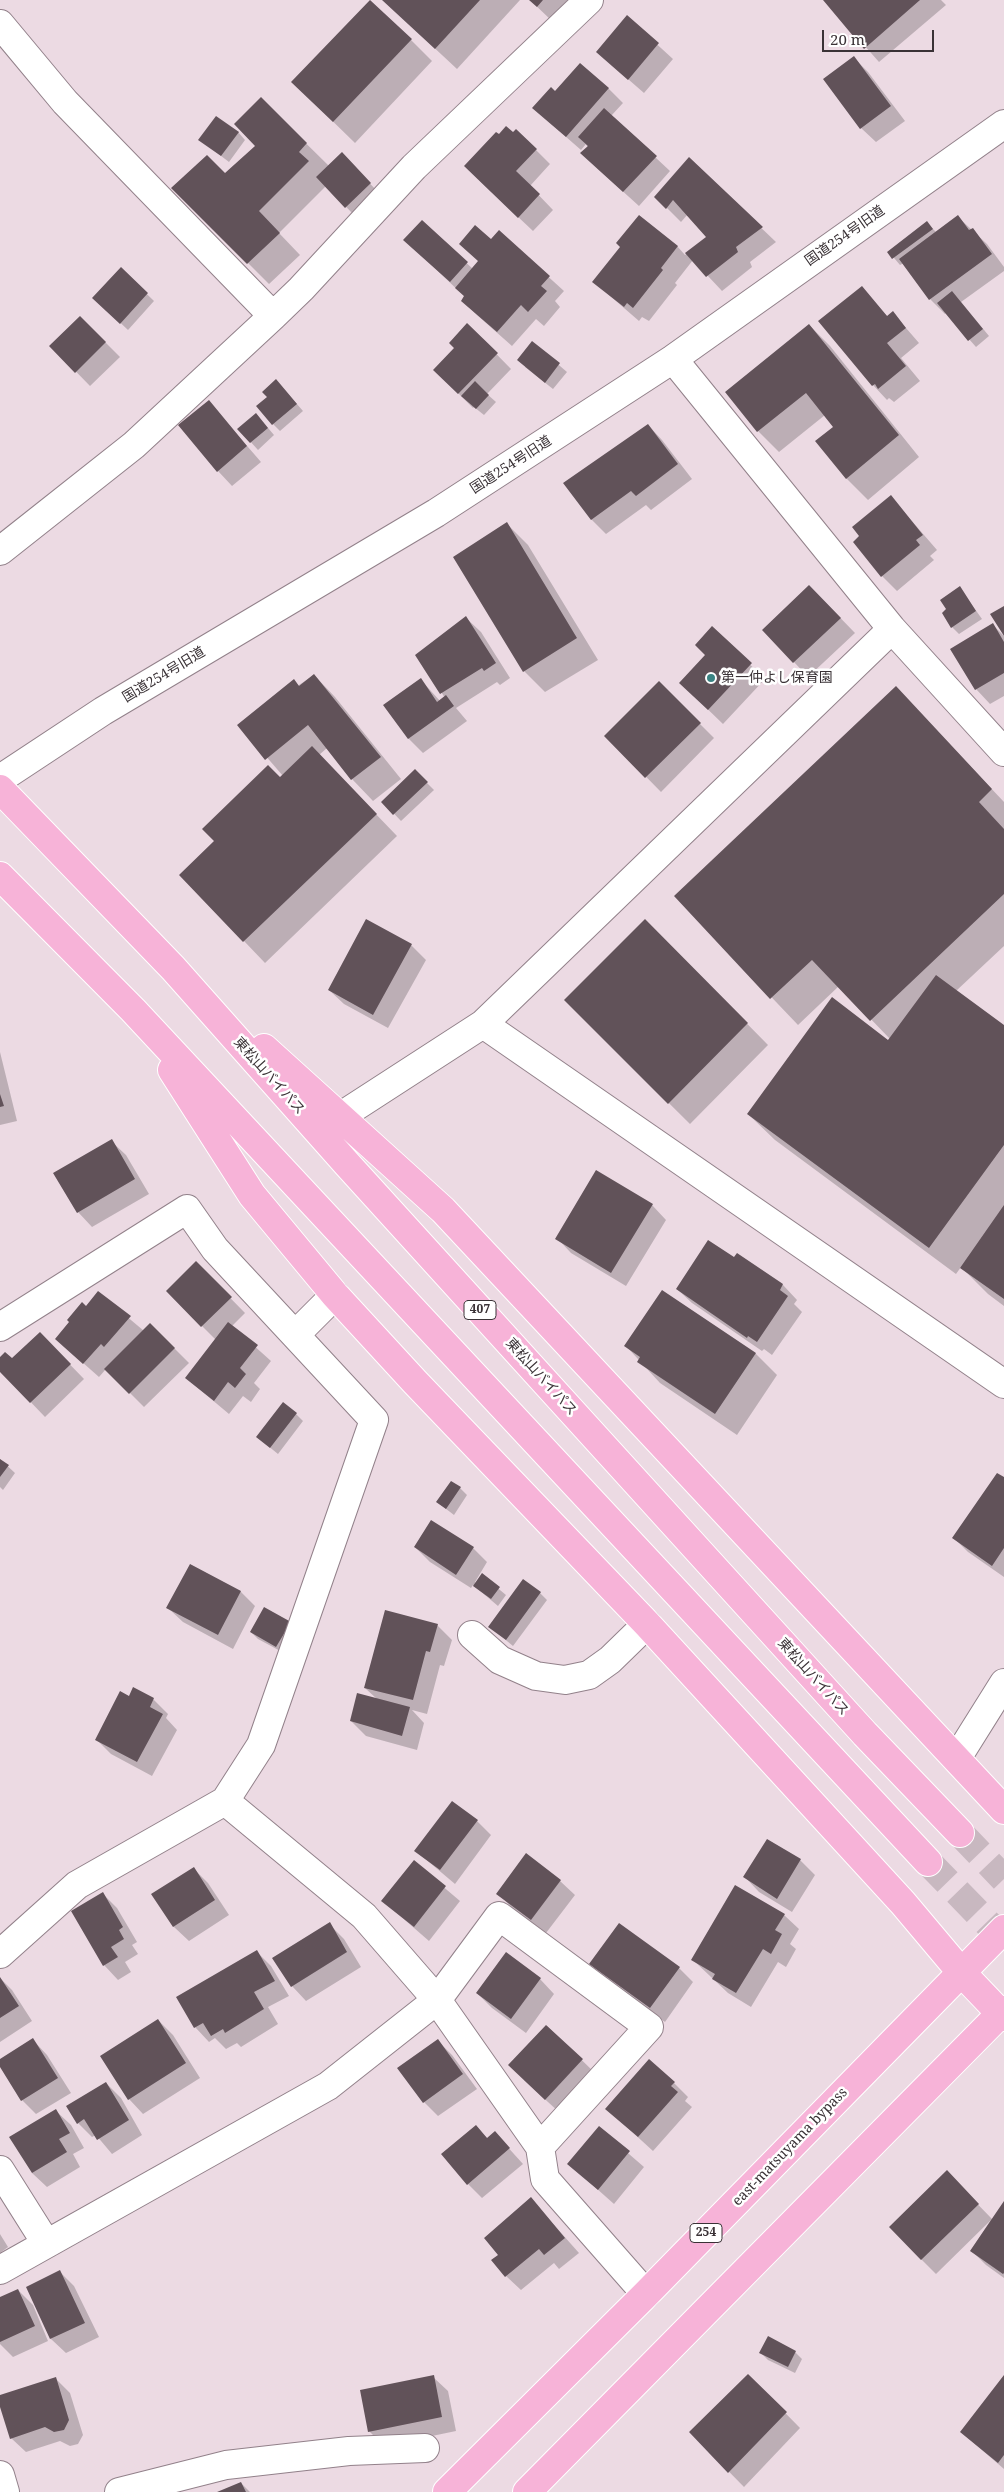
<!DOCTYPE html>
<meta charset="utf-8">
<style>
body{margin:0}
#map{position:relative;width:1004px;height:2492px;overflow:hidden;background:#ecdae3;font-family:"Noto Serif",serif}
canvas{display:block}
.scale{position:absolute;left:822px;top:30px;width:112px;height:22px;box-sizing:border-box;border:2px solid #3a3236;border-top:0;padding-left:6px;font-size:15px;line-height:18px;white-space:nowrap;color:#3a3236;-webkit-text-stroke:4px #fff;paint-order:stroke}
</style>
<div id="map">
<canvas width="1004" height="2492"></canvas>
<div class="scale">20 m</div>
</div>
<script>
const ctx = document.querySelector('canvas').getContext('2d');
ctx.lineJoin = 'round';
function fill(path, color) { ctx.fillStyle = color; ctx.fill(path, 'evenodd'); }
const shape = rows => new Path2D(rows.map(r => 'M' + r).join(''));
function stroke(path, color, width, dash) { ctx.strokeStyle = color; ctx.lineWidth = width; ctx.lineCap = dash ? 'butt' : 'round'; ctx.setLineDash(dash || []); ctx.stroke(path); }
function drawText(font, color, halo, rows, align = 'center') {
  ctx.font = font + ' "Noto Serif","Noto Sans JP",serif'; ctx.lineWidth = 5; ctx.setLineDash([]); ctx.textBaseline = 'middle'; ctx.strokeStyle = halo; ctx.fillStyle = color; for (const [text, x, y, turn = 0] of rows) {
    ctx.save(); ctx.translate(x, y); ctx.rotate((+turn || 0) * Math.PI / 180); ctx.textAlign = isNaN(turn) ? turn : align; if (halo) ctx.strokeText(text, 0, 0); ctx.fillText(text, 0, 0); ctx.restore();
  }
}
const shadow = shape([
 [383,0,520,0,457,69],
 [530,0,571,0,552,21],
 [824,0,941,0,946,5,879,62],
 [627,17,673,59,644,93,597,52],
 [411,40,432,61,355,143,314,103],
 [854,58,868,72,905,121,876,142,861,128],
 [608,88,623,103,611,116,670,171,639,206,597,168,586,144,581,150,549,122,555,93],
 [261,99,329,166,342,154,377,191,353,214,326,186,279,233,300,255,269,284,173,188,225,175,256,146],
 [238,132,245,140,229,162,200,140],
 [536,150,550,164,530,186,553,210,533,231,480,181],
 [689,159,776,242,750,262,752,267,722,291,693,260,675,283,677,285,649,321,642,317,639,321,594,282,677,246,685,255,708,237,688,214,681,222,656,197],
 [958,217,987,244,1004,267,1004,271,961,302,989,336,976,347,946,313,945,314,930,299,904,263,900,265,889,252,927,223,937,233],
 [422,222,473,269,499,232,564,291,555,301,560,307,544,326,536,319,512,346,477,315,462,300,465,297,420,254],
 [121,269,154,301,128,330,94,298],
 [862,288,888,317,893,313,919,343,901,358,920,381,894,402,889,398,887,400,873,385],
 [80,317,120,357,90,386,51,346],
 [468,325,511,369,487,394,496,402,484,415,474,407,473,408,435,370,456,348],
 [809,325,830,346,919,457,868,500,847,479,817,442,834,427,825,415,779,452,758,431,726,392],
 [532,342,567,372,553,389,525,367],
 [283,388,303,411,280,431,273,424],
 [209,402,261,462,232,486,218,471],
 [263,422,274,435,258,450,239,429],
 [648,425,662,440,692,479,651,510,646,505,606,534,592,520,564,483],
 [891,497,937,550,930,556,934,560,897,591,882,576],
 [507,524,528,545,598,660,545,692,524,671],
 [960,588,982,619,959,634,952,627],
 [824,601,855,633,808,677,764,630],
 [466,618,481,632,510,678,500,685,497,682,456,708,467,721,423,753,409,739,385,705,421,680,440,701,445,698,417,655],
 [993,625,1004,636,1004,696,990,704,976,689],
 [712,628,765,679,723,724,695,697],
 [314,675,335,697,401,779,373,801,352,779,327,748,319,755,397,836,265,963,181,875,283,776,239,725],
 [659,683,714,738,661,792,606,736],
 [922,715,1004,802,1004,946,956,991,1004,1027,1004,1306,988,1294,961,1267,956,1274,775,1140,748,1114,890,1039,839,986,798,1025,675,896],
 [415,771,434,790,401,821,383,802],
 [645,920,768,1045,690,1124,565,1000],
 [411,945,426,960,388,1028,344,1004,329,990],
 [0,1052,17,1121,0,1125],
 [111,1141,126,1155,149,1194,92,1227,78,1212],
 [652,1205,666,1220,626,1286,571,1253,557,1238],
 [737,1254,783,1285,797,1300,794,1304,802,1312,772,1355,764,1349,762,1351,692,1303,677,1289,734,1259],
 [196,1263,245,1313,232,1326,271,1361,254,1383,260,1389,251,1402,243,1396,229,1414,186,1378,216,1340,167,1291],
 [662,1292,756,1354,777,1375,737,1435,660,1383,626,1346],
 [99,1293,144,1331,150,1324,189,1363,144,1407,106,1369,99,1377,56,1339],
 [54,1348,84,1379,45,1417,0,1370,0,1359,12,1360],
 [296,1414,303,1421,278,1454,257,1437],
 [0,1459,15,1473,3,1490,0,1487],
 [1004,1479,1004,1577,968,1552,954,1538],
 [460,1488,467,1495,454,1515,437,1502],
 [415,1547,473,1548,487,1562,475,1582,476,1583,482,1575,506,1595,498,1606,473,1585,471,1588,430,1562],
 [191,1565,241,1592,255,1606,233,1649,183,1622,168,1608],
 [540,1593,547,1600,513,1646,490,1627],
 [290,1623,284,1653,258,1639,251,1632],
 [437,1625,452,1640,444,1666,440,1665,427,1714,412,1710,424,1723,417,1750,366,1736,351,1721,378,1700,365,1688],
 [129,1698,153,1699,168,1714,166,1718,177,1730,152,1776,111,1754,96,1739],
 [477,1821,491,1835,455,1884,416,1851],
 [768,1840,800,1860,815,1875,792,1912,759,1892,745,1877],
 [414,1862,460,1901,429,1941,383,1901],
 [194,1869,208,1883,229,1915,189,1941,174,1927,153,1895],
 [560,1881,575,1895,546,1933,512,1908,498,1893],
 [102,1893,117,1908,137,1942,132,1945,138,1954,125,1962,131,1972,118,1980,104,1965],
 [784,1915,799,1929,790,1944,796,1949,786,1967,778,1962,751,2007,728,1993,693,1960],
 [329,1924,344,1939,361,1967,306,2001,292,1986],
 [256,1951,271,1966,289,1996,268,2007,278,2024,241,2047,237,2043,226,2049,215,2038,209,2042,195,2027],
 [590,1964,679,1968,693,1982,665,2022,605,1978],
 [0,1978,12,1990,32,2021,0,2042],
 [540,1979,554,1994,526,2033,492,2008,477,1993],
 [158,2020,173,2035,200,2078,143,2114,129,2099],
 [547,2026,597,2075,560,2113,524,2080],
 [33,2040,47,2055,71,2093,36,2114,22,2100,0,2066,0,2061],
 [438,2041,452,2055,477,2089,438,2116,424,2102],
 [106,2083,121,2098,142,2135,112,2154,96,2135,92,2137,78,2123],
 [674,2083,688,2097,685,2101,692,2107,653,2151,607,2109],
 [56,2111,71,2125,84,2148,73,2154,80,2167,47,2187,32,2173],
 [475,2126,488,2139,495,2133,523,2164,482,2198,468,2184],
 [599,2128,644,2167,614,2204,569,2164],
 [961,2187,993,2220,1004,2204,1004,2278,986,2265,971,2250,991,2220,936,2274,921,2259],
 [531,2199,579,2253,559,2269,554,2263,521,2290,506,2276,500,2255],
 [0,2234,8,2247,0,2253],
 [60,2272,74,2286,99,2337,66,2353,51,2339],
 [18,2290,33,2305,48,2341,13,2357,0,2344,0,2299],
 [795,2352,802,2359,795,2373,768,2360,761,2353],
 [748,2375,800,2428,744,2487,690,2432],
 [433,2377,448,2391,456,2431,384,2446,369,2431],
 [1004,2377,1004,2469,961,2432],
 [56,2379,70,2393,83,2435,78,2444,70,2446,60,2441,26,2452,11,2438,0,2396],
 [241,2483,250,2492,220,2492]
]);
const building = shape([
 [370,0,412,39,333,122,291,82],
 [382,0,480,0,435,49],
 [529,0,543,0,537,7],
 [823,0,920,0,864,49],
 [627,15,659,43,628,80,596,52],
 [854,56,891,106,860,129,823,79],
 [580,63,609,88,566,137,532,108,551,87,555,91],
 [261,97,307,143,299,152,309,161,259,211,280,233,247,264,171,188,207,155,225,173,255,146,234,124],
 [604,108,657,156,623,192,580,153,588,146,578,137],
 [216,116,239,132,221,156,198,140],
 [506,126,513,132,516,129,537,149,516,171,540,194,518,218,464,166,496,132,499,134],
 [342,152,371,183,345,208,316,177],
 [689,157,763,227,736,247,738,252,706,277,685,253,706,237,673,200,666,209,654,197],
 [639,215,678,246,661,268,663,270,633,308,627,303,624,307,592,282,620,247,616,243],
 [958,215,969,230,973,228,992,254,929,300,899,259],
 [422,220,468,262,450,282,403,240],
 [927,221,933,229,892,259,887,252],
 [475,225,491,239,499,230,550,276,541,286,547,291,528,312,521,305,497,332,461,301,464,296,455,288,478,261,459,244],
 [121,267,148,293,120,324,92,298],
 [862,286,887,316,893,311,906,328,887,343,906,366,878,389,875,384,872,386,818,321],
 [952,291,983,329,968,341,937,303],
 [80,316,106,342,75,373,49,346],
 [467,323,498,353,458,394,433,370,454,348,449,343],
 [809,324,899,435,846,479,815,441,833,427,806,393,757,432,725,392],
 [532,341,560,363,545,383,517,360],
 [276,379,297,404,272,425,256,406,267,397,262,392],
 [475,381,489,395,476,409,461,396],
 [209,400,247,446,217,472,178,425],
 [256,413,268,428,250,443,237,429],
 [648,424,678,464,636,496,631,491,591,520,563,483],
 [891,495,923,535,916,540,920,545,881,577,853,542,859,536,852,527],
 [507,522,577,638,523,672,453,557],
 [809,585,841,618,793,663,762,630],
 [960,586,976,611,951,628,942,613,946,609,940,600],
 [1004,606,1004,636,990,614],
 [466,616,496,663,484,671,482,668,440,694,415,655],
 [993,623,1004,642,1004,673,975,690,950,649],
 [712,626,752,663,708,710,679,683,705,655,695,645],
 [314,674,381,757,351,780,308,725,265,760,237,725,294,679,299,686],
 [421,678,437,702,446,695,454,706,408,739,383,705],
 [659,681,701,723,645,778,604,736],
 [896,686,992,789,979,802,1004,829,1004,894,870,1021,812,960,770,999,674,896],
 [312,746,377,814,243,942,179,875,214,841,202,829,268,765,280,777],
 [415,769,428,782,393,815,381,802],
 [366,919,412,944,373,1015,328,990],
 [645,919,748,1023,668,1104,564,1000],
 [936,975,1004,1025,1004,1145,929,1248,747,1114,832,997,888,1040],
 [0,1094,4,1106,0,1107],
 [112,1139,135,1179,77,1213,53,1173],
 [596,1170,653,1204,611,1273,555,1239],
 [1004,1205,1004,1299,960,1268],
 [708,1240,734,1257,737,1253,783,1284,780,1290,788,1296,757,1342,748,1336,747,1338,676,1289],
 [196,1261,232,1297,201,1327,166,1291],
 [662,1290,756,1353,715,1414,637,1362,640,1357,624,1346],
 [98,1291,131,1316,104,1347,101,1344,83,1364,55,1339,69,1322,67,1320,82,1302,86,1306],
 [228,1322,258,1345,240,1368,246,1374,235,1388,228,1382,214,1401,185,1378],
 [150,1323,175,1348,129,1394,104,1369],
 [40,1332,71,1364,30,1403,0,1372,0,1357,5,1352,12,1358],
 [283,1402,297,1413,270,1448,256,1437],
 [0,1459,9,1465,0,1477],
 [997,1473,1004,1477,1004,1548,992,1566,952,1538],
 [451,1481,461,1487,446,1509,436,1502],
 [431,1520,474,1547,456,1575,414,1547],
 [190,1564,241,1591,218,1635,166,1608],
 [482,1573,500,1587,491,1599,473,1586],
 [523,1579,541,1592,506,1640,488,1627],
 [264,1607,291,1622,276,1647,250,1632],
 [385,1610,438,1624,430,1652,426,1651,413,1700,364,1688],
 [133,1687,154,1698,150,1707,163,1714,137,1762,95,1740,120,1691,129,1696],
 [357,1693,410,1707,402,1736,350,1721],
 [452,1801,478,1820,440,1870,414,1851],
 [767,1839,801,1859,777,1899,743,1877],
 [526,1853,561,1880,531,1920,496,1894],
 [414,1860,446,1886,414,1927,381,1901],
 [194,1867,215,1900,173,1927,151,1894],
 [735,1885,785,1914,775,1930,782,1934,771,1954,763,1949,736,1993,712,1979,715,1974,691,1960],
 [103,1892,123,1927,119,1930,124,1939,111,1947,118,1957,103,1966,71,1911],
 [330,1922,347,1952,291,1987,272,1958],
 [619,1923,680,1967,650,2008,589,1964],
 [257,1950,275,1981,254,1992,264,2009,225,2033,223,2029,211,2036,203,2023,194,2028,176,1997],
 [506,1952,541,1978,511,2019,476,1993],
 [0,1977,19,2006,0,2018],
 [158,2019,186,2063,128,2100,100,2056],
 [546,2025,583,2059,545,2100,508,2065],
 [33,2038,58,2078,21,2101,0,2067,0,2059],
 [438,2039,463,2074,423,2103,397,2068],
 [649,2059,675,2082,671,2086,678,2092,638,2137,605,2109],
 [106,2082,129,2120,97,2140,84,2119,77,2124,66,2106],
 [56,2109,70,2133,59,2139,67,2152,32,2173,9,2137],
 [476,2125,487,2138,495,2131,510,2148,467,2185,441,2154],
 [599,2126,630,2151,598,2190,567,2164],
 [947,2170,979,2204,921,2260,889,2227],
 [531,2197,565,2238,544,2255,539,2249,505,2277,491,2260,498,2255,484,2238],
 [1004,2201,1004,2273,1003,2274,970,2251],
 [60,2270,85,2323,50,2339,26,2287],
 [18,2289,35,2326,0,2342,0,2297],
 [768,2336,796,2351,788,2367,759,2353],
 [748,2374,787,2412,728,2473,689,2432],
 [434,2375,442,2417,368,2432,360,2390],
 [1004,2375,1004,2455,998,2463,960,2432],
 [56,2377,69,2420,64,2430,54,2432,45,2427,10,2439,0,2407,0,2395],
 [241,2482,246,2492,217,2492]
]);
const highwayTunnel = shape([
 [960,1833,1004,1879],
 [928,1862,1004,1940]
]);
const minor = shape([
 [0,24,65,102,273,316],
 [673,359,892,629,1004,752],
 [0,551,134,445,273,316,301,289,414,167,589,0],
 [0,779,103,711,436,513,673,359,1004,124],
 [483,1024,1004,1384],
 [341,1116,483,1024,892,629],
 [0,1327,187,1209,215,1249,295,1335,335,1295],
 [472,1635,500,1660,536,1676,565,1680,589,1675,610,1660,647,1624],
 [957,1758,1004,1683],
 [225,1801,364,1916,437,2000,540,2147,545,2179,646,2294],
 [0,1954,77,1885,225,1801,261,1745,374,1420,295,1335],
 [0,2170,46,2243],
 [0,2270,328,2086,437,2000,499,1916,649,2027,540,2147],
 [0,2475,5,2492],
 [119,2492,226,2465,349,2451,425,2448]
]);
const highway = shape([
 [0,789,173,968,347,1164,865,1734,960,1833],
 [0,876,133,1010,928,1862],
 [264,1048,443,1210,1004,1810],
 [172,1070,252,1195,335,1295,415,1382,647,1624,903,1903,961,1972,1004,2017],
 [447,2492,646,2294,1004,1929],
 [527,2492,1004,2010]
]);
const markers = [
 [711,678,5,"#3a8383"]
];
const shields = [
 [480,1310,32],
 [706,2233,32]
];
const shieldNames = [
 ["407",480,1310],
 ["254",706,2233]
];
const streetNames = [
 ["国道254号旧道",845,236,-35],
 ["国道254号旧道",511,465,-33],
 ["国道254号旧道",164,675,-31],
 ["東松山バイパス",269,1076,48],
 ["東松山バイパス",541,1377,48],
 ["東松山バイパス",813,1677,48],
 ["east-matsuyama bypass",790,2147,-46]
];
const poiNames = [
 ["第一仲よし保育園",721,678]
];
fill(shadow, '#0003');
fill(building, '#615259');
stroke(highwayTunnel, '#c8b8c0', 28, [28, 14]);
stroke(minor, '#92818a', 30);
stroke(highway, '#fff', 30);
stroke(minor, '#fff', 28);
stroke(highway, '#f7b3d8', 28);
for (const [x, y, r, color] of markers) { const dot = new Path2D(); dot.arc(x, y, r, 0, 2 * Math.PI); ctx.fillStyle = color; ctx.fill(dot); stroke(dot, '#fff', 2); }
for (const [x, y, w] of shields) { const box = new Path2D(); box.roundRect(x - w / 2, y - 9.5, w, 19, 4); ctx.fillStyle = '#fff'; ctx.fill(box); stroke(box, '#3a3236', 1); }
drawText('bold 12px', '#3a3236', null, shieldNames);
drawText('14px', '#3a3236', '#fff', streetNames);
drawText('14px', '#3a3236', '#fff', poiNames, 'left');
</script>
